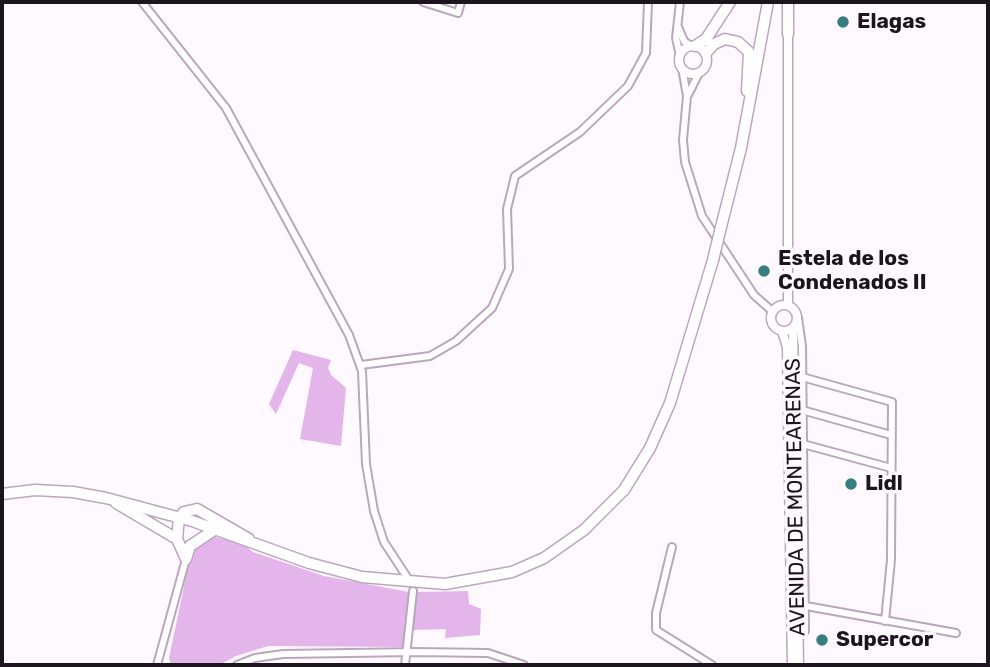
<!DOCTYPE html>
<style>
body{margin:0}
#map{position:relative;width:990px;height:667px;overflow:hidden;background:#fef9fe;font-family:Rubik,sans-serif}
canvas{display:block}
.frame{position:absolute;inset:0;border:4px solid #1c151d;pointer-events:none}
</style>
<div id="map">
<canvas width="990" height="667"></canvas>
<div class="frame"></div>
</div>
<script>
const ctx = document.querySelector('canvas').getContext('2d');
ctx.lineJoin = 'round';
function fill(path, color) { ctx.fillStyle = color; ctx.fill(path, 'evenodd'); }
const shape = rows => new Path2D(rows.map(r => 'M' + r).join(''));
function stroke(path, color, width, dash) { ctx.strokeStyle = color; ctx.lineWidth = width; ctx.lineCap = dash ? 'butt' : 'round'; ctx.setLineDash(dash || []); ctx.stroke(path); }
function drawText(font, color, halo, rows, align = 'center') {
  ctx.font = font + ' Rubik,sans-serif'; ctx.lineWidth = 7; ctx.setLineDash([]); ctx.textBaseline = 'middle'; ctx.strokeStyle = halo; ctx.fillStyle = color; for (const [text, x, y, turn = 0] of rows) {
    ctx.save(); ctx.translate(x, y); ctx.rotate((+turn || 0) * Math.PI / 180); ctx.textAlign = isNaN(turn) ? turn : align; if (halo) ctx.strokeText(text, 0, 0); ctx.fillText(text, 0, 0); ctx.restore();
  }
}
const green = shape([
 [293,350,331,360,328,368,331,375,346,388,341,446,300,439,313,368,299,363,276,414,269,404],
 [207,535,243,544,253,552,324,576,409,592,411,616,404,647,268,646,236,656,219,665,171,665,169,658,191,553],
 [468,591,469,604,481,609,480,635,445,638,446,629,413,630,416,592]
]);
const minor = shape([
 [142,2,226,108,349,335,362,371,366,464,374,511,384,542,407,577],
 [423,2,458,13,461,2],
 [678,27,684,41,691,46],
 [680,56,676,38,680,2],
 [682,68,687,96,683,140,685,162,702,216,754,295,772,311],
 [688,95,699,73],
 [798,318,802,346,805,631],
 [361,365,430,356,456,341,492,308,509,269,507,209,515,176,580,132,628,86,646,53,648,2],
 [802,377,892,402,891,560,885,621],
 [802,410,891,435],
 [803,444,891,468],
 [672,547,656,613,656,630,712,665],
 [806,606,956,633],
 [157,665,186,559],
 [237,665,255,658,283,654,415,652,488,653,524,665],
 [405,665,413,591]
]);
const major = shape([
 '679 60a14 14 0 1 1 28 0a14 14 0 1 1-28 0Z',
 [788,304,788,34],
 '771 318a13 13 0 1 1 26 0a13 13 0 1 1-26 0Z',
 [793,328,799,665],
 [782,331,787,347,792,665]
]);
const highway = shape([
 [788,2,788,34],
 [695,46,706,39,730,2],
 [706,53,714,44,725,39,738,42,749,52,747,91],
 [721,227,741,148,768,2],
 [2,494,35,490,73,492,106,498,192,521,309,563,362,577,445,584,512,572,544,558,584,530,624,490,650,448,670,403,713,260],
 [116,503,177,539,186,559],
 [177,539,179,518,184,512,197,509,249,539],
 [186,559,190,546,214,530]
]);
const highwayBridge = shape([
 [713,260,721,227]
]);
const markers = [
 [843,22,7,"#367f81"],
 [764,271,7,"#367f81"],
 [851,484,7,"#367f81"],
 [822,640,7,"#367f81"]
];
const poiNames = [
 ["Elagas",857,22],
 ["Estela de los",778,259],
 ["Condenados II",778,283],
 ["Lidl",865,484],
 ["Supercor",836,640]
];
const streetNames = [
 ["AVENIDA DE MONTEARENAS",796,497,-91]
];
fill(green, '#e3b5eb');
stroke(minor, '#bba7bd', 10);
stroke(major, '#bba7bd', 11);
stroke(highway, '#bba7bd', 13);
stroke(minor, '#fff', 6);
stroke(major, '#fff', 8);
stroke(highway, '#fff', 10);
stroke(highwayBridge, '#bba7bd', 13, []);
stroke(highwayBridge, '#fff', 10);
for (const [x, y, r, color] of markers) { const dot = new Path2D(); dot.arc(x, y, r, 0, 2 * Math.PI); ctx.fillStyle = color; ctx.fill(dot); stroke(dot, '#fef9fe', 2.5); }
drawText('bold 21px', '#1c151d', '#fef9fe', poiNames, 'left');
drawText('21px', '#1c151d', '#fef9fe', streetNames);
</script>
